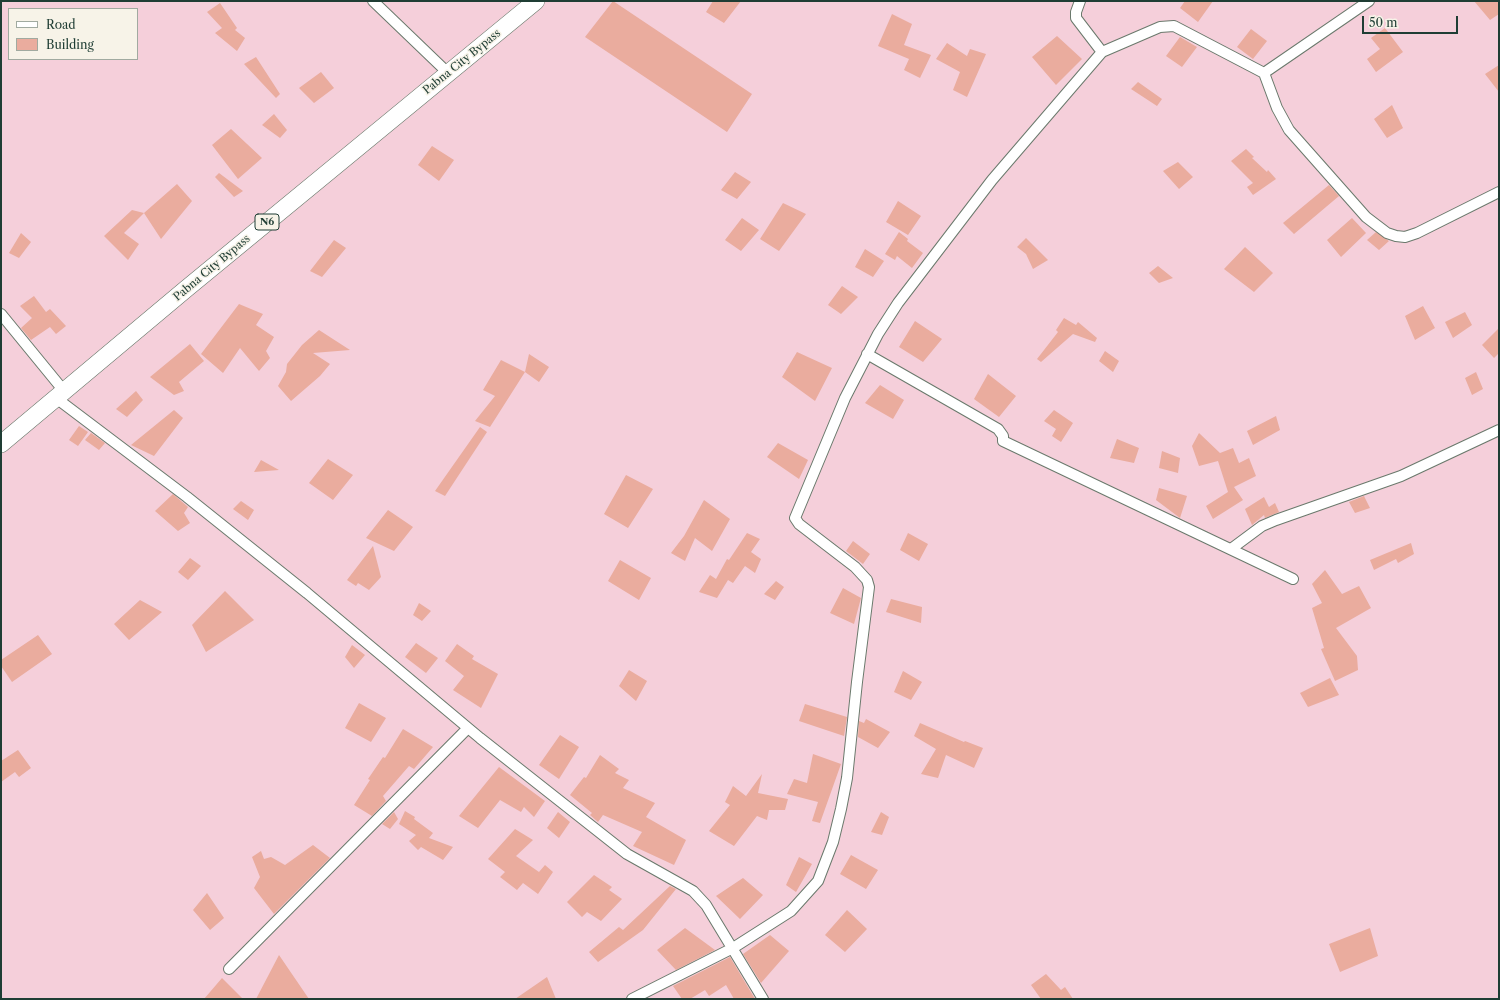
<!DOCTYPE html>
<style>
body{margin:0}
#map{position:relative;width:1500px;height:1000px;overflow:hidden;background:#f5e9d5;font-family:"Libre Caslon Text",serif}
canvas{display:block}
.frame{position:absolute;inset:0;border:2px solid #1f3d34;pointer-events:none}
.legend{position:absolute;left:8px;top:8px;width:130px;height:52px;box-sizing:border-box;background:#f7f3e8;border:1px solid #a1aaa0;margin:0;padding:5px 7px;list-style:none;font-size:12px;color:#1f3d34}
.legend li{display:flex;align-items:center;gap:8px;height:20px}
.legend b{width:20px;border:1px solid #a1aaa0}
.scale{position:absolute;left:1362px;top:16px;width:96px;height:18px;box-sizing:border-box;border:2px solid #1f3d34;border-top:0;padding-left:5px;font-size:12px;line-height:14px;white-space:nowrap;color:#1f3d34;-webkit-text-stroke:3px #f7f3e8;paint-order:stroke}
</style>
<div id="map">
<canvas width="1500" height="1000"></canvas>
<div class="frame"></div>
<ul class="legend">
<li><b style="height:5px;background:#fff"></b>Road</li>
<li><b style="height:11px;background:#eaac9e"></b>Building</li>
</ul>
<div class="scale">50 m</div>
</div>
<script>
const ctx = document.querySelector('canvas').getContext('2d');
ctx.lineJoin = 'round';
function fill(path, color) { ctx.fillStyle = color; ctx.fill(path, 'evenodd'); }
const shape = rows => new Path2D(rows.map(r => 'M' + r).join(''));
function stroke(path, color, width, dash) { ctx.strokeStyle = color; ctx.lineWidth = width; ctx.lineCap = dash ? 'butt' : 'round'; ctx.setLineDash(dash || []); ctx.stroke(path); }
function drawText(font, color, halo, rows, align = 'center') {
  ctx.font = font + ' "Libre Caslon Text",serif'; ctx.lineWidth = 3; ctx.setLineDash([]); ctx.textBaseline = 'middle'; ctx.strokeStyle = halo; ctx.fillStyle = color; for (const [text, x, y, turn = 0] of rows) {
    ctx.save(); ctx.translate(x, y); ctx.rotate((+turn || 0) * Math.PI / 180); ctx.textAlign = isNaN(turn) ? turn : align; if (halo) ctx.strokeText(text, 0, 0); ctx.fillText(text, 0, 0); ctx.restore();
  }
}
const built = shape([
 [1,1,1499,1,1499,999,1,999],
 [9,9,137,9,137,59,9,59]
]);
const building = shape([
 [613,1,752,94,727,132,585,37],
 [713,1,741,1,724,23,706,12],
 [1185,1,1213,1,1198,22,1180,8],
 [1474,1,1499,1,1499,14,1490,20],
 [220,3,237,28,235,30,245,38,237,51,215,33,222,28,207,12],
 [892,14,912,24,904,45,931,55,920,78,904,70,909,59,878,46],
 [1385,28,1403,52,1376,72,1367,59,1380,49,1371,38],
 [1251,29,1267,41,1253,59,1237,47],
 [1057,36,1082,59,1056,85,1032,57],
 [1180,37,1197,47,1182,67,1166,56],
 [947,43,967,56,970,49,986,54,967,97,953,90,960,72,936,59],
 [256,57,280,94,276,98,244,64],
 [1499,65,1499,92,1485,74],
 [321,72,334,88,314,103,299,88],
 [1138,82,1162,99,1157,106,1131,89],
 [1392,105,1403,128,1387,138,1374,119],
 [274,114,287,130,280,138,262,125],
 [231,129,262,158,238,179,212,145],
 [432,146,454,160,439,181,418,165],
 [1246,149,1254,157,1252,158,1267,172,1268,170,1276,179,1253,195,1247,187,1253,183,1231,161],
 [1178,162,1193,177,1179,189,1163,171],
 [735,172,751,182,737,199,721,190],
 [219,173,243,191,234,197,215,177],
 [177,184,192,201,161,239,144,213],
 [1329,185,1339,196,1294,234,1283,223],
 [898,201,921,216,908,235,886,222],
 [783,203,806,214,779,251,760,239],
 [132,210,144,213,124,233,139,244,128,260,104,236],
 [742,218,759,230,741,251,725,240],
 [1352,218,1366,233,1341,257,1327,240],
 [899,232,908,239,907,241,923,253,912,268,897,256,895,260,885,254],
 [1376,232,1389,241,1379,250,1367,240],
 [21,233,31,242,19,258,9,253],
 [1026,238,1048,260,1033,269,1026,254,1017,247],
 [334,240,346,248,322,277,310,271],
 [1245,247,1273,273,1254,292,1224,269],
 [865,249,884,261,873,277,855,267],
 [1158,266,1173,278,1159,283,1149,273],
 [842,286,858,297,841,314,828,305],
 [34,296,46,312,50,309,66,326,56,334,50,327,31,340,21,328,32,318,20,306],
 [239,304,263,314,256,325,274,337,266,351,270,358,259,371,240,348,223,373,201,354],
 [1423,306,1435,328,1415,340,1405,316],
 [1465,312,1472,325,1453,338,1445,322],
 [1064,318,1076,325,1078,322,1097,338,1095,342,1073,334,1041,362,1037,359,1058,332,1056,330],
 [915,321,942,339,923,362,899,347],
 [1499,328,1499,353,1494,358,1482,345],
 [319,330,350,350,313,353,330,364,320,376,291,401,278,386,286,372,287,364,302,345],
 [190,344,204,361,179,382,184,391,174,395,150,377],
 [1105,351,1119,361,1113,372,1099,361],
 [797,352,832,368,815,401,782,377],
 [529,354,549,367,539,382,525,372],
 [501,360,525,372,490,427,475,421,495,396,483,390],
 [1476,372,1483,389,1472,395,1465,378],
 [988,374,1016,396,999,417,974,399],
 [880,385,904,400,893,419,865,403],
 [136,391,143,400,127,417,116,409],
 [174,410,183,418,154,456,131,445],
 [1054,410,1073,423,1061,442,1052,436,1056,429,1044,421],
 [1276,416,1280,430,1253,445,1247,431],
 [79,426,88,432,78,446,69,440],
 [480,427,487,432,445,496,435,491],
 [91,433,105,443,99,450,85,440],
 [1199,433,1220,453,1233,448,1239,463,1249,458,1256,476,1234,487,1243,500,1213,519,1206,506,1228,492,1218,461,1199,466,1192,446],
 [1117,439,1139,448,1134,463,1110,458],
 [778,443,808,460,799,479,767,457],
 [1162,451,1180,458,1178,473,1159,468],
 [328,459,353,475,333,500,309,483],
 [261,460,279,470,254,472],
 [626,475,653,489,628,528,604,514],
 [1159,488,1187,496,1180,518,1156,500],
 [173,494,188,507,184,513,190,523,178,531,155,511],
 [1364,496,1370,508,1355,513,1349,502],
 [1264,497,1269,507,1275,503,1279,512,1265,518,1264,515,1252,525,1245,509],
 [704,500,730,519,712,551,695,538,685,561,671,553,684,536],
 [241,501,254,510,248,520,233,509],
 [388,510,413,527,394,551,366,538],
 [747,533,760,539,751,552,761,559,755,573,745,566,733,583,728,580,717,598,699,592,710,575,716,579,727,559,729,560],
 [908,533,928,544,919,561,900,550],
 [853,541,870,554,863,564,846,551],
 [1411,543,1414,554,1398,563,1396,559,1374,570,1370,560],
 [373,546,381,577,369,590,358,583,356,586,347,580],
 [190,558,201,566,188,580,178,572],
 [620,560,651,578,639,600,608,581],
 [1325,570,1342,594,1359,586,1371,608,1336,628,1357,656,1358,670,1335,681,1321,649,1324,648,1312,608,1322,603,1312,584],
 [776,581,784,587,775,600,764,594],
 [843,588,861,598,854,624,830,613],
 [225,591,254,620,206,652,192,625],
 [891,599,922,607,921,623,886,612],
 [140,600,162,612,129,640,114,624],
 [419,603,431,611,422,621,413,615],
 [38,635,52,654,12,682,1,666,1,660],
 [416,643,438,658,426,673,405,657],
 [457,644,474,656,472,659,498,674,481,708,453,690,464,676,445,661],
 [352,645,365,655,354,668,345,657],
 [629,670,647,681,636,701,619,686],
 [903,671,922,682,911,700,894,692],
 [1330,678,1339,695,1308,707,1300,693],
 [359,703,386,718,371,742,345,728],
 [805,704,847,717,844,736,799,721],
 [866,719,890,732,878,748,858,737,859,721,864,723],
 [920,723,964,742,965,741,983,748,974,768,946,755,938,778,921,774,936,749,914,736],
 [403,729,433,747,414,769,409,766,383,796,386,801,372,816,354,805,370,780,368,779,383,757,385,758],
 [560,735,579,747,559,779,539,765],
 [18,750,31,768,19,777,15,772,1,782,1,761],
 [813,754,841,764,820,823,812,821,818,802,787,794,794,779,807,783],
 [600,755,619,769,615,773,629,780,623,788,655,803,646,817,686,840,674,865,633,846,642,832,603,815,598,822,590,815,592,813,570,795,584,777,586,778],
 [499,767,545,801,534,817,524,807,521,812,500,800,478,828,459,816],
 [762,774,758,793,788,799,785,810,769,810,767,820,757,816,734,846,709,831,730,805,725,802,733,786,746,796],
 [405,811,415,817,414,819,433,833,429,838,453,847,443,860,421,847,418,850,409,841,416,835,399,824],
 [394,812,398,819,390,829,382,824],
 [558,812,570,822,559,838,547,828],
 [881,812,889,817,882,835,871,832],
 [515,829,533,840,516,856,539,872,545,865,553,872,538,894,523,883,517,890,500,877,505,872,488,859],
 [313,845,330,858,274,914,254,888,260,877,252,857,261,851,264,859,271,857,285,865],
 [851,855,878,870,866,889,840,874],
 [799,857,812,864,796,892,786,885],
 [594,875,612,887,609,890,622,899,601,921,587,912,582,917,567,902],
 [743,878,763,895,740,919,716,896],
 [670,886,676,889,643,930,598,962,589,952,619,927,623,930],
 [207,893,224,918,210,930,193,910],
 [847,910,867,929,845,952,825,935],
 [685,928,715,950,676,970,657,950],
 [1370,928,1378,956,1340,972,1329,944],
 [770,935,789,951,761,983,743,954],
 [279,955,309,999,256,999],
 [730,957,755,999,734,999,726,985,709,996,705,990,690,999,682,999,673,986],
 [1046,974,1061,990,1065,987,1073,999,1041,999,1031,985],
 [547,977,556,999,515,999],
 [222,978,243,999,204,999]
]);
const minor = shape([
 [373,1,448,73],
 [1080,1,1076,12,1076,18,1102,52],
 [1264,73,1369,1],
 [1,314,64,391],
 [867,354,998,429,1003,436,1003,441,1293,579],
 [56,398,187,497,307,593,480,738,627,854,693,891,706,905,763,999],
 [1231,549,1262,526,1276,520,1401,476,1499,430],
 [229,969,468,728],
 [632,999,733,948,791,911,818,881,833,842,841,809,847,778,857,682,869,587,867,580,855,567,799,524,795,518,845,398,878,334,898,303,992,180,1102,52,1160,27,1174,26,1264,73,1277,108,1289,130,1366,217,1387,233,1396,236,1405,237,1417,233,1499,192]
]);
const trunk = shape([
 [1,444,186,289,536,1]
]);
const shields = [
 [267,222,24]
];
const shieldNames = [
 ["N6",267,222]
];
const streetNames = [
 ["Pabna City Bypass",462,62,-39],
 ["Pabna City Bypass",212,268,-40]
];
fill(built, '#f5cfda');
fill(building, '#eaac9e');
stroke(minor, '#6a796c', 12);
stroke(trunk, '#6a796c', 18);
stroke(minor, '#fff', 10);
stroke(trunk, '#fff', 17);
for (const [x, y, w] of shields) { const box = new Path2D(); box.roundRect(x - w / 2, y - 8, w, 16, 3); ctx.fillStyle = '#f7f3e8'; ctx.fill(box); stroke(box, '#1f3d34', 1); }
drawText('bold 10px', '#1f3d34', null, shieldNames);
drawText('11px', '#1f3d34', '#f7f3e8', streetNames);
</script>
